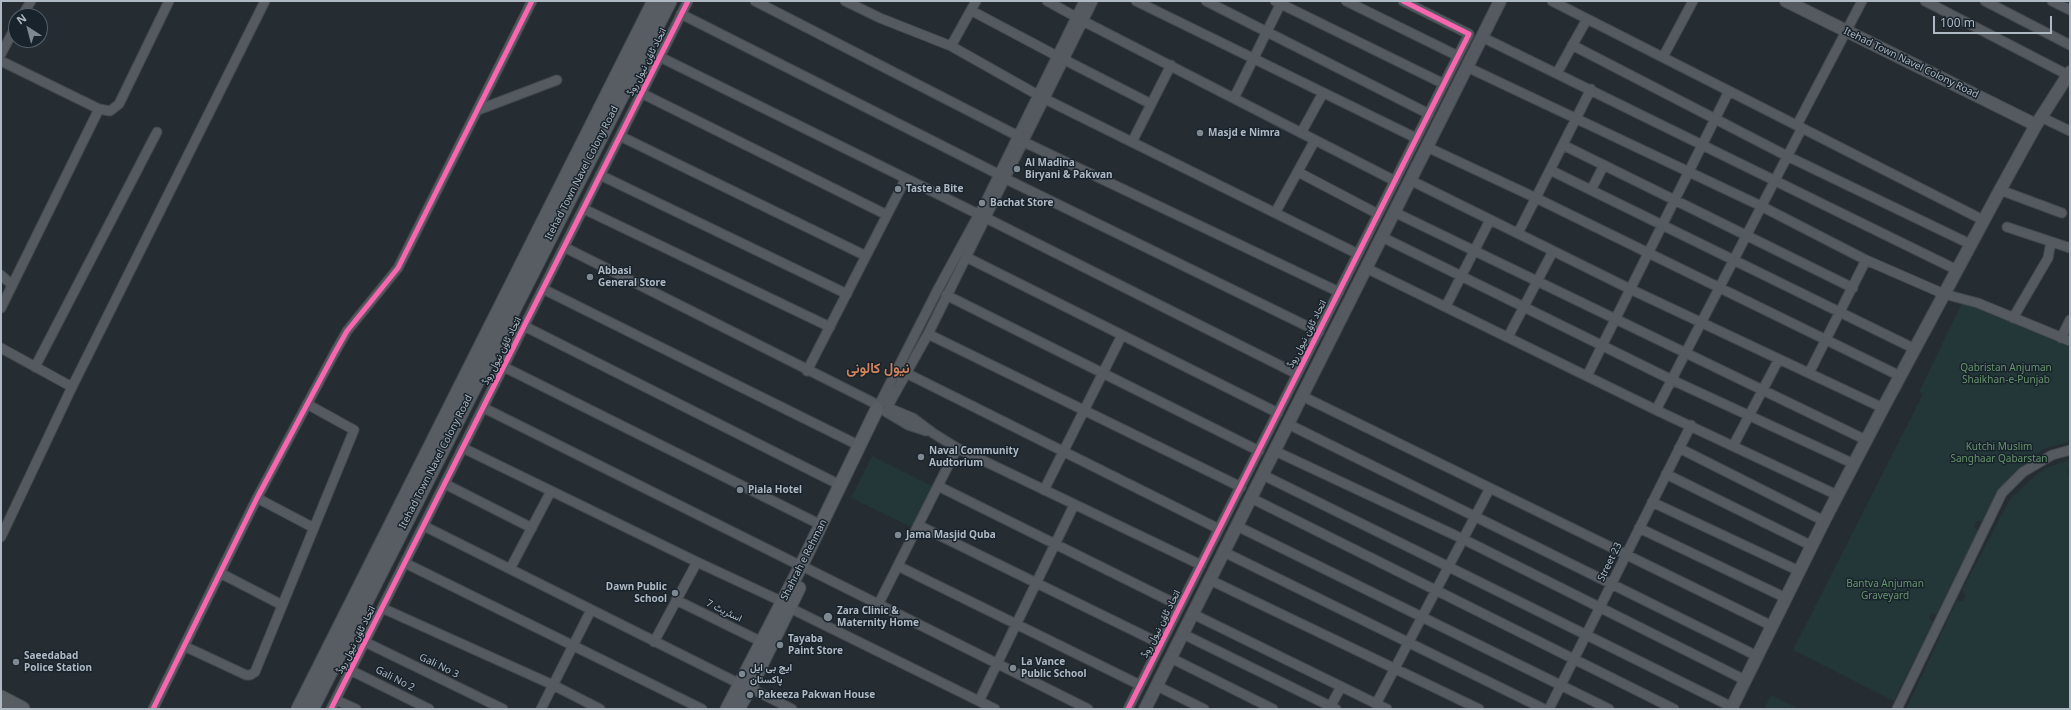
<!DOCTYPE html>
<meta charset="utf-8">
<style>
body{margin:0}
#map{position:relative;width:2071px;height:710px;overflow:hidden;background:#252c32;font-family:"Noto Sans",sans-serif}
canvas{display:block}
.frame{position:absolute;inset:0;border:2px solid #aeb9c4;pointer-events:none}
.north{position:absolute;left:8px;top:8px;width:40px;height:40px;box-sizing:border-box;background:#19232c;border:1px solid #555f69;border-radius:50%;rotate:324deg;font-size:11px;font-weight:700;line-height:16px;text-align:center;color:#aeb9c4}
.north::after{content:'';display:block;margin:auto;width:14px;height:18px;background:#7e8891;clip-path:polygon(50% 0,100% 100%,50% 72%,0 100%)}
.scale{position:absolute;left:1933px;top:16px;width:119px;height:18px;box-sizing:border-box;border:2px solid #aeb9c4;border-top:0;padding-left:5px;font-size:12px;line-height:14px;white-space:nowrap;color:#aeb9c4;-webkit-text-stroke:3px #19232c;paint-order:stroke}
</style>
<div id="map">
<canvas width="2071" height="710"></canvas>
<div class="frame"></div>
<div class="north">N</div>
<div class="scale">100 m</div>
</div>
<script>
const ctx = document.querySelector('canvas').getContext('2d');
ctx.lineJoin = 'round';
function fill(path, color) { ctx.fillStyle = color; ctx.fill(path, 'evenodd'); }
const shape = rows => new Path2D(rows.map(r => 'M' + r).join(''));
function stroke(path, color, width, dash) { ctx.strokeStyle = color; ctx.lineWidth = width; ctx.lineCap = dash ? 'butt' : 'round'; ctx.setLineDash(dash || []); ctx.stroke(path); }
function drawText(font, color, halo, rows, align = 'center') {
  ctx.font = font + ' "Noto Sans",Vazirmatn,sans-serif'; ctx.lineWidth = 3; ctx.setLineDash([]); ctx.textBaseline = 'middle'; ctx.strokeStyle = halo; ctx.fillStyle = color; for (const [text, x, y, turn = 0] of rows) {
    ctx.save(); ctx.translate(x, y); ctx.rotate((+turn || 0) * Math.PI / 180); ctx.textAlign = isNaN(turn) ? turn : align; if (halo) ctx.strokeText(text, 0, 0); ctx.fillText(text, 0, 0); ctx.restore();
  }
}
const green = shape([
 [1963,301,2070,346,2070,442,2048,447,2037,453,2038,456,2017,470,1996,493,1982,521,1977,521,1974,526,1978,531,1936,615,1931,613,1929,617,1933,622,1894,701,1793,650,1923,394,1919,392],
 [872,456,932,486,911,527,851,498],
 [2070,459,2070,469,2067,469,2070,479,2070,709,1906,709,1957,600,1963,601,1966,595,1962,590,2010,499,2035,476,2046,468],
 [1771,695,1799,709,1764,709]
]);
const minor = shape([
 [755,1,1018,136],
 [845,1,880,18,951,46,1045,99,1358,254],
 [1047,1,1076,17],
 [1136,1,1416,138],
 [1206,1,1429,114],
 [1275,1,1444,84],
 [1346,1,1458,56],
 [1552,1,1983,220],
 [1925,1,2070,76],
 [1985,1,2070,45],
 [2052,1,2070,10],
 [972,11,1057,56],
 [681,14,998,174],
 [22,16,31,1],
 [1083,21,1395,181],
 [1482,37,1957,270],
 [1572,45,1787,156,1970,244],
 [951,46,976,1],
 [1,54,16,26],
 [660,57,978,214],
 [1663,57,1693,1],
 [1063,59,1151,104],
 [1,61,99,109,110,111,119,104,169,1],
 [1467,67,1761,206,1866,260,1944,294,1978,303,2070,341],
 [1557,73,1587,19],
 [641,93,887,215],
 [1234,98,1282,1],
 [478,110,557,80],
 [2041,117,2070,131],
 [1797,125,1862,1],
 [1301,133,1323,93],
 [620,136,866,256],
 [1024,142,1339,292],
 [1132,142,1171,65],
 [1563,145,1853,288],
 [1427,147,1536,198,1900,376],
 [1550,170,1915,349],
 [1298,172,1378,214],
 [600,175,847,294],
 [1006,179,1319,332],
 [1410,180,1630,289,1883,408],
 [1591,190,1604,165],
 [2000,190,2062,213],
 [584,209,830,327],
 [1394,212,1866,440],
 [1275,213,1315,140],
 [986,218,1297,374],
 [2007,227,2070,248],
 [1518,233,1591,89],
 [1382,237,1672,380,1854,464],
 [564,247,878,405],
 [966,257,1278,413],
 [1366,268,1656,410,1837,495],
 [1,275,12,285],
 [543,289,860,446],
 [946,295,1259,451],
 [1446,306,1490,220],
 [1,308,99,109],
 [2013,318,2048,258,2051,242],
 [524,326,840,485],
 [928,334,1241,487],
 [1508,337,1553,251],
 [2061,338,2070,320],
 [1,348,72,387],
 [35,367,157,132],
 [504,367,821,525],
 [807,371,905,180],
 [906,373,1219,529],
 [1809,373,1866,260],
 [1587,376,1729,91],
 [1302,396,1772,626],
 [880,403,937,291,985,203,1084,1],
 [888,406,928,334,1093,1],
 [484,408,801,566],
 [889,408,913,418,933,433,957,448,1201,565],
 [1656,410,1802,128],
 [886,412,908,425,926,431],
 [1288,424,1757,656],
 [1733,446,1779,359],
 [463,448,697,562,783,602],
 [1679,448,1824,521],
 [1275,451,1463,539,1745,680],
 [1666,474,1812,546],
 [1263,475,1732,707],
 [445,484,532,528],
 [938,486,1180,606],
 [1044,490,1122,335],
 [257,498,314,528],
 [1251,498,1674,709],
 [1652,502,1799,571],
 [918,525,1161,644],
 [424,526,740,684],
 [1237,526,1609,709],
 [1639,528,1786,598],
 [1,537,72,387,265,1],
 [1224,552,1544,709],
 [405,563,702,709],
 [898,566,1140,685],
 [510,569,551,491],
 [808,569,1088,709],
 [220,573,282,605],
 [1210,580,1479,709],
 [676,600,762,642],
 [878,605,957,448],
 [382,608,553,685,600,709],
 [790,608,995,709],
 [1193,614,1387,709],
 [1183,634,1336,709],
 [365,642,503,709],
 [654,642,697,562],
 [184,646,246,675,250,675,255,672,354,430,307,404],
 [1171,658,1273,709],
 [350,670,429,709],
 [1157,686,1204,709],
 [750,688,792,709],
 [336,700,356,709],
 [979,701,1074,505],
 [1376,704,1490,488],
 [153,709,257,498,334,354,347,331,398,268,532,1],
 [331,709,688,1],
 [541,709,591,610],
 [1128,709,1469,34,1403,1],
 [1329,709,1341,687],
 [1549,709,1691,425],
 [1897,709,2002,493,2023,472,2052,455,2070,450]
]);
const tertiary = shape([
 [1786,1,2036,125],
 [1145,709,1500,1],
 [1731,709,1824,521,1883,408,2000,190,2036,125,2070,72]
]);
const secondary = shape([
 [727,709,801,566,877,409],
 [738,709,750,688,799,588]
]);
const primary = shape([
 [299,709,655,1],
 [311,709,669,1]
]);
const trunk = shape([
 [1,698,22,709]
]);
const cycleway = shape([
 [153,709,257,498,334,354,347,331,398,268,532,1],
 [331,709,688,1],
 [1128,709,1469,34,1403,1]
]);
const markers = [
 [1200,133,4,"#7e8891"],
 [1017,169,4,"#7e8891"],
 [898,189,4,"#7e8891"],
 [982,203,4,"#7e8891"],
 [590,277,4,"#7e8891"],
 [921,457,4,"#7e8891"],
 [740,490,4,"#7e8891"],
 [898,535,4,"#7e8891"],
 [675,593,4,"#7e8891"],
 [828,617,5,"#7e8891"],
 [780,645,4,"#7e8891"],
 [16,662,4,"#7e8891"],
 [1013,668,4,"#7e8891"],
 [742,674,4,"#7e8891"],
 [750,695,4,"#7e8891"]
];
const streetNames = [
 ["اتحاد ٹاؤن نیول روڈ",647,62,-63],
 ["Itehad Town Navel Colony Road",1911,63,26],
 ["Itehad Town Navel Colony Road",582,173,-63],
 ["اتحاد ٹاؤن نیول روڈ",1307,334,-63],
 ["اتحاد ٹاؤن نیول روڈ",502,351,-63],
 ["Itehad Town Navel Colony Road",436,462,-63],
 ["Shahrah e Rehman",804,560,-63],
 ["Street 23",1610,562,-64],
 ["اسٹریٹ 7",724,611,26],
 ["اتحاد ٹاؤن نیول روڈ",1161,624,-63],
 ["اتحاد ٹاؤن نیول روڈ",356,640,-63],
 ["Gali No 3",439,666,26],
 ["Gali No 2",395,679,27]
];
const poiNames = [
 ["Masjd e Nimra",1208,133],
 ["Al Madina",1025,163],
 ["Biryani & Pakwan",1025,175],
 ["Taste a Bite",906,189],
 ["Bachat Store",990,203],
 ["Abbasi",598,271],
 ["General Store",598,283],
 ["Naval Community",929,451],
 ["Audtorium",929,463],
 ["Piala Hotel",748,490],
 ["Jama Masjid Quba",906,535],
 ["Dawn Public",667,587,"right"],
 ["School",667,599,"right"],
 ["Zara Clinic &",837,611],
 ["Maternity Home",837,623],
 ["Tayaba",788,639],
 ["Paint Store",788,651],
 ["Saeedabad",24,656],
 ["Police Station",24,668],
 ["La Vance",1021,662],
 ["Public School",1021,674],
 ["ایچ بی ایل",750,668],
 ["پاکستان",750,680],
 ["Pakeeza Pakwan House",758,695]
];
const parkNames = [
 ["Qabristan Anjuman",2006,368],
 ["Shaikhan-e-Punjab",2006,380],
 ["Kutchi Muslim",1999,447],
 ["Sanghaar Qabarstan",1999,459],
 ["Bantva Anjuman",1885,584],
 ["Graveyard",1885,596]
];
const districtNames = [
 ["نیول کالونی",878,369]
];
fill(green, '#233738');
stroke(minor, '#42484c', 11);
stroke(tertiary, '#42484c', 14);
stroke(secondary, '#42484c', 15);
stroke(primary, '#42494f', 17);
stroke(trunk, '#42484d', 17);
stroke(minor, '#555a60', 9);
stroke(tertiary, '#555a60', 12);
stroke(secondary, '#595e65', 13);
stroke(primary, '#575d62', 15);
stroke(trunk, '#585d61', 15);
stroke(cycleway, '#f766af', 5);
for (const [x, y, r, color] of markers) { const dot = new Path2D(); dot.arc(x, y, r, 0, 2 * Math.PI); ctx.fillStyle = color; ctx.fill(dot); stroke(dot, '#19232c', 1.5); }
drawText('10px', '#aeb9c4', '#19232c', streetNames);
drawText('bold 10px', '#aeb9c4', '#19232c', poiNames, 'left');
drawText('10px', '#66946c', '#19232c', parkNames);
drawText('bold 14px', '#d1835c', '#19232c', districtNames);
</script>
